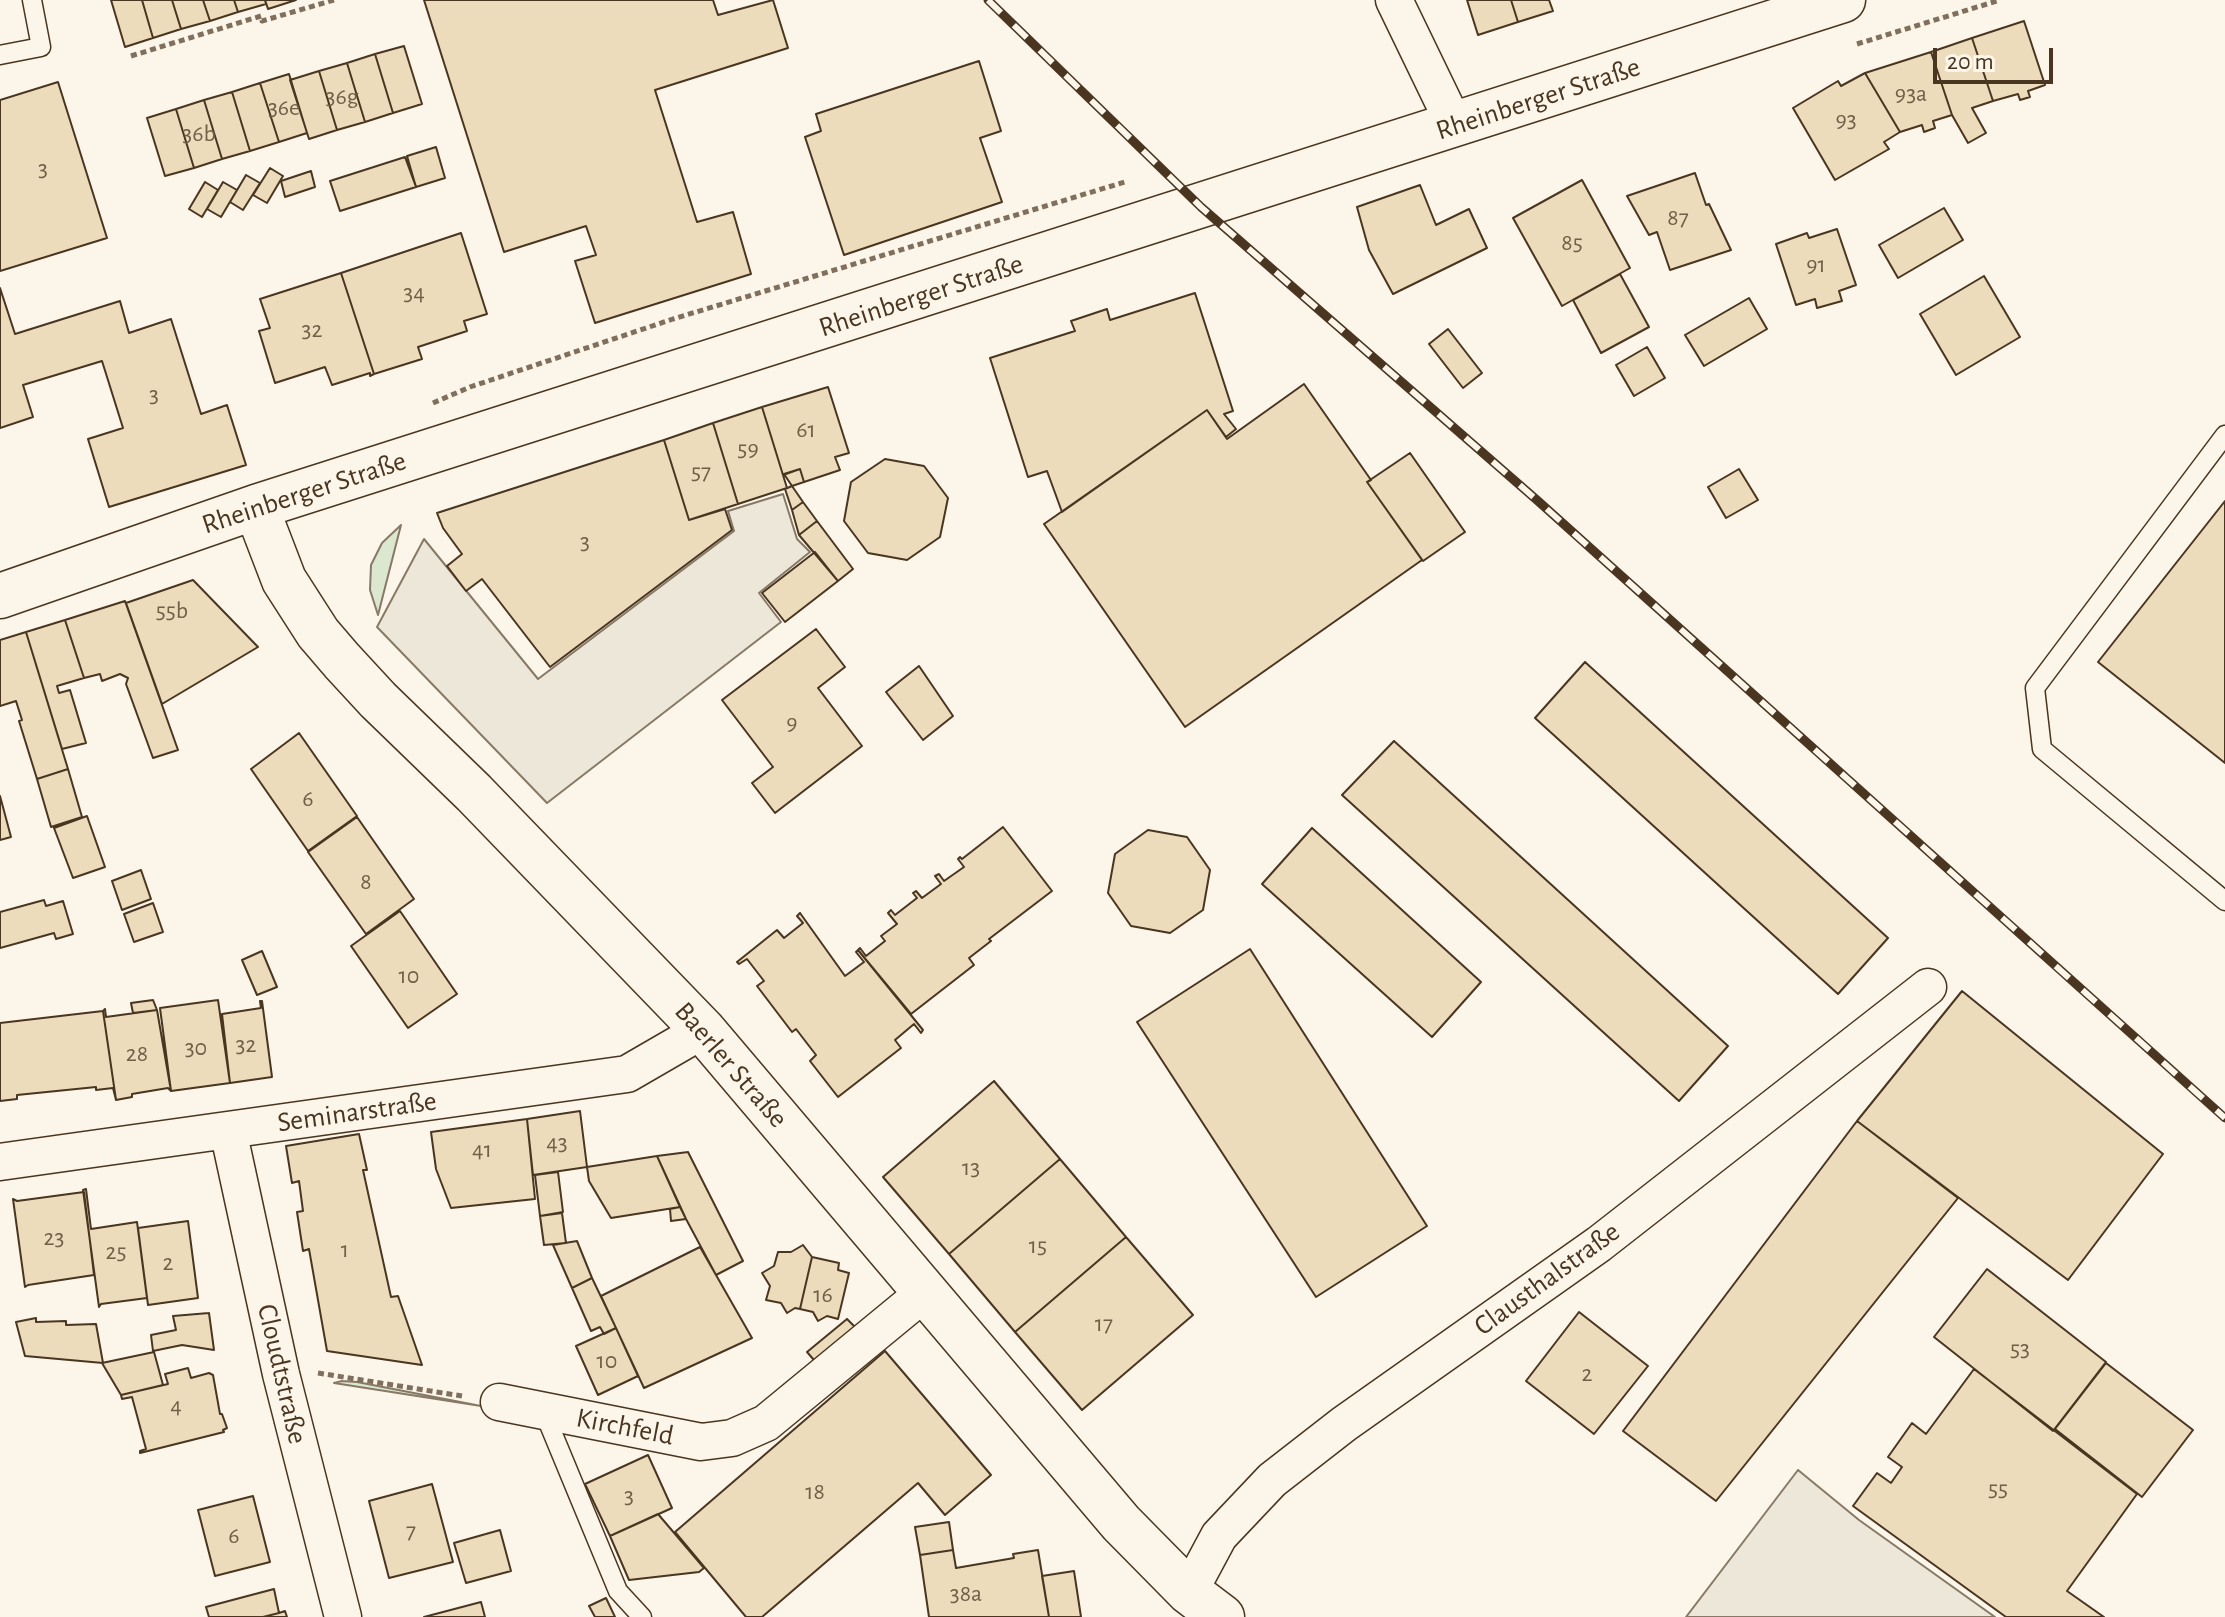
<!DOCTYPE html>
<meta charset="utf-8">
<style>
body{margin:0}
#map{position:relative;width:2225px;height:1617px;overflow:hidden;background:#fbf6e9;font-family:"Alegreya Sans",sans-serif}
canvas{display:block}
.scale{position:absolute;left:1933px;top:48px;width:120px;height:36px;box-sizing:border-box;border:4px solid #4a3520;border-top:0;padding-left:10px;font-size:24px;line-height:28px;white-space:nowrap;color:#4a3520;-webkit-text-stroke:6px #fbf6e9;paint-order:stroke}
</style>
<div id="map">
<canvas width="2225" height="1617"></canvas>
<div class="scale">20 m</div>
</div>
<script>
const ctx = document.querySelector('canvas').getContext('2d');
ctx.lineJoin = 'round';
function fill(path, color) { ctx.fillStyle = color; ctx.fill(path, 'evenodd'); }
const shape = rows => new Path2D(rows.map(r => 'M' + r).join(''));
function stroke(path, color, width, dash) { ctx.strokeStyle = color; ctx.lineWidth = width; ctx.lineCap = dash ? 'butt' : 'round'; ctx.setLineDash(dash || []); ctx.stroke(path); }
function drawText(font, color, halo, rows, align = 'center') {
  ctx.font = font + ' "Alegreya Sans",sans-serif'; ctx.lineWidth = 6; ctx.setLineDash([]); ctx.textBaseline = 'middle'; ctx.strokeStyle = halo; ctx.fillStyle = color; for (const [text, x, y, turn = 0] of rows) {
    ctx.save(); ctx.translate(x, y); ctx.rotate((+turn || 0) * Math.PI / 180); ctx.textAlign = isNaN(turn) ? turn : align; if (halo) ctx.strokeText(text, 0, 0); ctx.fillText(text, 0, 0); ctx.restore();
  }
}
const green = shape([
 [401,525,378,615,370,590,371,565,382,543,401,525],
 [342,1381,357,1382,481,1406,334,1383,342,1381]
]);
const parking = shape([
 [783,494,797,539,810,552,759,593,781,622,547,803,377,627,424,539,538,679,734,531,728,511,783,494],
 [1798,1470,1859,1520,1995,1617,1686,1617,1798,1470]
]);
const building = shape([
 [111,0,142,0,153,38,125,47,111,0],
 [142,0,172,0,181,29,153,38,142,0],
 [172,0,203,0,210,21,181,29,172,0],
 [203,0,234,0,238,12,210,21,203,0],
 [234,0,265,0,266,4,238,12,234,0],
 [265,0,296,0,268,9,265,0],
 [424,0,713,0,718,15,773,0,788,48,655,90,697,222,733,212,751,274,595,323,575,261,596,255,586,226,504,252,424,0],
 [1467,0,1511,0,1518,22,1478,35,1467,0],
 [1511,0,1549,0,1553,11,1518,22,1511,0],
 [2024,21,2045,85,2028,91,2030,97,2020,100,2018,94,1993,101,1972,38,2024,21],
 [1972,38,1993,101,1972,108,1986,133,1968,143,1952,115,1931,52,1972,38],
 [404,46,422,104,393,113,375,54,404,46],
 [1931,52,1952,115,1933,121,1935,128,1924,132,1922,125,1900,132,1865,73,1931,52],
 [375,54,393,113,365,122,347,63,375,54],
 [979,61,1001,131,980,138,1002,202,844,255,805,137,821,131,816,114,979,61],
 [347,63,365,122,337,130,319,71,347,63],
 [319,71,337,130,309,139,290,80,319,71],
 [1865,73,1900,132,1884,142,1889,149,1835,180,1793,108,1838,81,1841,86,1865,73],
 [289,74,307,133,279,142,260,83,289,74],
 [58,82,107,238,0,271,0,100,58,82],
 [260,83,279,142,250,151,232,92,260,83],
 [232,92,250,151,222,159,204,100,232,92],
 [204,100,222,159,194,168,176,109,204,100],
 [176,109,194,168,165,176,147,118,176,109],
 [436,147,445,178,416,187,407,156,436,147],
 [405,157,416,187,340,211,330,181,405,157],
 [270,168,283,176,267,203,253,195,270,168],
 [311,171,315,187,285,197,281,181,311,171],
 [1695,173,1706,205,1709,204,1731,250,1670,270,1657,232,1649,235,1627,196,1695,173],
 [246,175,260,183,243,210,230,202,246,175],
 [1582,180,1630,268,1562,306,1513,218,1582,180],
 [205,182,218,190,202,217,189,209,205,182],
 [223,182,237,190,221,217,207,209,223,182],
 [1420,185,1436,225,1469,209,1487,248,1393,294,1369,250,1357,207,1420,185],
 [1944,208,1963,240,1898,278,1879,245,1944,208],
 [1837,229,1856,285,1839,291,1842,301,1817,308,1815,299,1796,305,1776,244,1807,233,1809,238,1837,229],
 [461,233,487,314,464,321,467,331,418,347,422,359,374,374,341,273,461,233],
 [341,273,374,374,370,376,370,373,332,385,325,367,275,383,259,331,270,328,260,299,341,273],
 [1620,274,1649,327,1601,353,1573,300,1620,274],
 [1984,276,2020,337,1956,375,1920,314,1984,276],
 [0,288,15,334,120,301,129,333,171,319,201,414,227,405,246,465,109,507,88,439,123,428,102,361,23,385,33,417,0,428,0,288],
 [1195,293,1233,411,1224,414,1236,429,1226,437,1207,410,1062,512,1047,471,1028,477,990,358,1075,331,1071,321,1107,309,1110,320,1195,293],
 [1749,298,1767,329,1704,366,1685,335,1749,298],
 [1448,329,1482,373,1463,388,1429,344,1448,329],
 [1647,347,1665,378,1634,396,1616,365,1647,347],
 [1304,384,1371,480,1367,482,1422,560,1185,727,1044,524,1207,410,1227,439,1304,384],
 [828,387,849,453,835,457,840,470,804,482,800,469,783,475,762,407,828,387],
 [762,407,787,488,738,504,713,423,762,407],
 [713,423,738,504,689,520,664,440,713,423],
 [664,440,689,520,725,509,732,530,550,667,482,579,466,591,447,566,462,554,443,528,437,513,664,440],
 [1410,453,1465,532,1423,561,1367,482,1410,453],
 [885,459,924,466,948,498,940,537,907,560,868,553,844,521,851,482,885,459],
 [800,469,804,482,792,486,784,474,800,469],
 [1739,469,1758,500,1726,518,1708,487,1739,469],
 [792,486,803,502,792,510,785,489,792,486],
 [2225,501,2225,763,2098,662,2225,501],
 [803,502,817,521,799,535,792,510,803,502],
 [817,521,853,569,838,581,799,535,817,521],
 [815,552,838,581,785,622,762,593,815,552],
 [193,580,258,647,162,704,126,603,193,580],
 [125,601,178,750,153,758,126,684,128,678,120,674,102,681,100,674,84,678,65,620,125,601],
 [65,620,84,678,57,686,59,693,70,690,86,743,62,749,26,632,65,620],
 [816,629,845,667,818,688,862,746,775,813,752,783,773,767,722,700,816,629],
 [26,632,68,769,37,779,19,721,22,720,16,701,0,706,0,640,26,632],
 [1585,662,1888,938,1838,994,1535,718,1585,662],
 [919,666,953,716,923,740,886,692,919,666],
 [299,733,357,816,308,851,251,769,299,733],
 [1394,741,1728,1046,1679,1101,1342,795,1394,741],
 [68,769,82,817,51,827,37,779,68,769],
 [0,796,11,837,0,840,0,796],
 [87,816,105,867,73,878,54,828,87,816],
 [357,817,414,899,366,934,308,852,357,817],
 [1003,827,1052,891,989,939,991,941,969,958,974,965,911,1014,858,950,860,948,866,956,885,941,881,936,897,924,888,913,891,910,895,915,917,898,913,893,916,891,922,898,941,884,935,876,939,874,944,881,964,867,958,859,960,857,962,859,1003,827],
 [1312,828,1481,982,1432,1037,1262,884,1312,828],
 [1148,830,1187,837,1210,870,1203,910,1170,933,1131,926,1108,893,1115,854,1148,830],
 [141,870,151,899,122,910,112,881,141,870],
 [44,900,46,906,63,901,73,934,56,939,54,933,0,948,0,912,44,900],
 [153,903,163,932,134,942,124,914,153,903],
 [400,911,457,994,408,1028,351,946,400,911],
 [800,913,845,976,864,962,856,952,858,950,923,1030,921,1033,914,1024,895,1040,901,1048,838,1097,810,1061,816,1055,796,1029,792,1032,757,986,764,981,747,959,739,964,737,962,777,930,784,938,803,923,797,916,800,913],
 [1250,949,1427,1226,1316,1297,1137,1022,1250,949],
 [262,951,277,987,257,995,242,960,262,951],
 [1962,991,2163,1154,2068,1280,1857,1121,1962,991],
 [153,1000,157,1010,133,1013,131,1003,153,1000],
 [218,1000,230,1083,171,1091,160,1008,218,1000],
 [260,1001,262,1001,272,1077,230,1083,222,1014,261,1008,260,1001],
 [105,1009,106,1017,157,1010,171,1091,168,1088,132,1094,132,1097,116,1100,103,1011,105,1009],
 [103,1011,116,1100,113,1088,96,1090,96,1087,17,1095,17,1099,0,1101,0,1023,103,1011],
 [994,1081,1060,1159,949,1254,883,1177,994,1081],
 [580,1111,587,1167,533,1175,527,1119,580,1111],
 [527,1119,535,1199,451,1208,436,1169,431,1132,527,1119],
 [1857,1121,1958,1198,1716,1501,1623,1431,1857,1121],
 [359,1134,367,1170,363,1170,391,1297,398,1296,422,1365,327,1351,309,1249,303,1251,297,1212,303,1211,299,1181,292,1183,286,1146,359,1134],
 [688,1152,743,1261,716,1275,686,1219,657,1156,688,1152],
 [657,1156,680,1207,611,1218,589,1181,587,1167,657,1156],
 [1060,1159,1126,1237,1015,1332,949,1254,1060,1159],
 [558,1172,563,1212,540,1216,535,1175,558,1172],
 [86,1189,91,1229,137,1222,147,1298,101,1304,99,1307,83,1190,86,1189],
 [84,1192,94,1275,28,1285,25,1287,13,1199,17,1201,84,1192],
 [680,1207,686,1219,671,1221,670,1209,680,1207],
 [562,1213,566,1243,544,1245,540,1216,562,1213],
 [188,1221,198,1298,148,1305,138,1228,188,1221],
 [1126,1237,1193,1315,1082,1410,1015,1332,1126,1237],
 [577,1241,592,1278,572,1288,553,1245,577,1241],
 [803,1245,812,1257,800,1309,795,1308,787,1313,781,1303,766,1300,770,1286,762,1273,774,1266,778,1252,791,1252,803,1245],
 [700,1247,752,1338,644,1388,601,1296,700,1247],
 [812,1257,839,1263,838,1270,849,1273,838,1319,827,1316,818,1321,813,1312,800,1309,812,1257],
 [1987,1269,2106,1362,2053,1431,1934,1337,1987,1269],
 [592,1278,616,1328,604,1334,600,1327,591,1331,572,1288,592,1278],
 [1579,1312,1648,1366,1594,1434,1526,1381,1579,1312],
 [209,1313,214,1350,182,1345,153,1351,151,1335,176,1330,173,1316,209,1313],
 [36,1318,36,1322,66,1321,66,1325,96,1324,103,1363,25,1356,16,1322,36,1318],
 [847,1319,860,1332,820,1367,807,1352,847,1319],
 [616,1328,638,1376,598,1395,576,1346,616,1328],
 [885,1351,991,1475,945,1515,918,1483,762,1617,746,1617,675,1532,885,1351],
 [154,1352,163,1385,121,1395,102,1363,154,1352],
 [2106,1363,2193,1430,2142,1497,2055,1429,2106,1363],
 [188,1368,191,1378,209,1373,213,1375,220,1414,222,1414,227,1428,223,1430,224,1432,140,1453,140,1451,146,1449,132,1397,122,1399,121,1395,168,1384,165,1374,188,1368],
 [1974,1369,2137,1494,2067,1591,2104,1617,2006,1617,1853,1506,1877,1473,1891,1483,1902,1467,1888,1457,1912,1423,1926,1434,1974,1369],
 [648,1455,672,1508,610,1536,585,1484,648,1455],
 [432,1484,453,1562,389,1578,369,1501,432,1484],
 [253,1496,270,1562,215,1576,198,1510,253,1496],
 [658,1514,704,1568,699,1572,629,1580,610,1536,658,1514],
 [949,1522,953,1550,920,1555,915,1527,949,1522],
 [500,1530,511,1571,466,1583,454,1543,500,1530],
 [953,1550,956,1568,1014,1558,1013,1554,1038,1550,1049,1617,929,1617,920,1555,953,1550],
 [1074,1571,1081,1617,1049,1617,1042,1576,1074,1571],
 [274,1589,279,1613,263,1617,209,1617,206,1607,274,1589],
 [606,1598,615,1617,595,1617,589,1606,606,1598],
 [481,1602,485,1617,424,1617,481,1602],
 [285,1611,287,1617,263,1617,279,1613,285,1611]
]);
const path = shape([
 [1857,44,2000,0],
 [131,56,261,16,262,21,334,0],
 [433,403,470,387,673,319,1128,181],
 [318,1373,462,1396]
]);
const service = shape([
 [0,55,41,47,32,0],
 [2225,435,2035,688,2042,749,2225,901],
 [543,1410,618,1591,642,1617]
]);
const minor = shape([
 [1394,0,1455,126],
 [228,1130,281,1374,343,1617],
 [0,1162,627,1074,703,1030],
 [499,1402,701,1442,732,1438,766,1423,924,1293],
 [1189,1592,1219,1536,1272,1480,1344,1424,1599,1244,1928,987]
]);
const secondary = shape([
 [256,507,284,580,318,633,342,661,378,700,474,793,703,1030,1121,1523,1189,1592,1222,1617],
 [0,596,256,507,1843,0]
]);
const rail = shape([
 [988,0,1201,207,1538,501,2225,1118]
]);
const numberNames = [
 ["93a",1911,94],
 ["36g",342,97],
 ["36e",284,108],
 ["93",1846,120],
 ["36b",199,134],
 ["3",43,169],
 ["87",1678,218],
 ["85",1572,243],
 ["91",1816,265],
 ["34",414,293],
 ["32",312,330],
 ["3",154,395],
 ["61",806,430],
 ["59",748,449],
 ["57",701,472],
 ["3",585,542],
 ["55b",172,611],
 ["9",792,723],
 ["6",308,799],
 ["8",366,882],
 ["10",409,976],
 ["32",246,1045],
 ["30",196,1048],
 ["28",137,1054],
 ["43",557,1143],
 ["41",482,1150],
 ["13",971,1168],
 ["23",54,1238],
 ["15",1038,1246],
 ["1",345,1250],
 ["25",116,1252],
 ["2",168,1263],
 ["16",823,1295],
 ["17",1104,1324],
 ["53",2020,1349],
 ["10",607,1361],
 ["2",1587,1374],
 ["4",176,1406],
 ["55",1998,1489],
 ["18",815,1492],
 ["3",629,1496],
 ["7",411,1531],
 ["6",234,1536],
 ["38a",966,1594]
];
const streetNames = [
 ["Rheinberger Straße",1538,99,-18],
 ["Rheinberger Straße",921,296,-18],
 ["Rheinberger Straße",304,493,-18],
 ["Baerler Straße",731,1065,49],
 ["Seminarstraße",357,1112,-8],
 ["Clausthalstraße",1547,1279,-36],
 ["Cloudtstraße",282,1374,77],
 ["Kirchfeld",625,1427,11]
];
fill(green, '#dce7d0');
stroke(green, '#887966', 2);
fill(parking, '#ede7d9');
stroke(parking, '#887966', 2);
fill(building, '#ecdcbc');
stroke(building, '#4a3520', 2);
stroke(service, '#4a3520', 21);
stroke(minor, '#4a3520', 39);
stroke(secondary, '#4a3520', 47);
stroke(path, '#7f6f5c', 5, [6, 4]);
stroke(service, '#fbf6e9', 18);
stroke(minor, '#fbf6e9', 36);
stroke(secondary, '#fbf6e9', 44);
stroke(rail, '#4a3520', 9);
stroke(rail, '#fbf6e9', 6, [18]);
drawText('24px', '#725f47', null, numberNames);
drawText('28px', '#4a3520', '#fbf6e9', streetNames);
</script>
